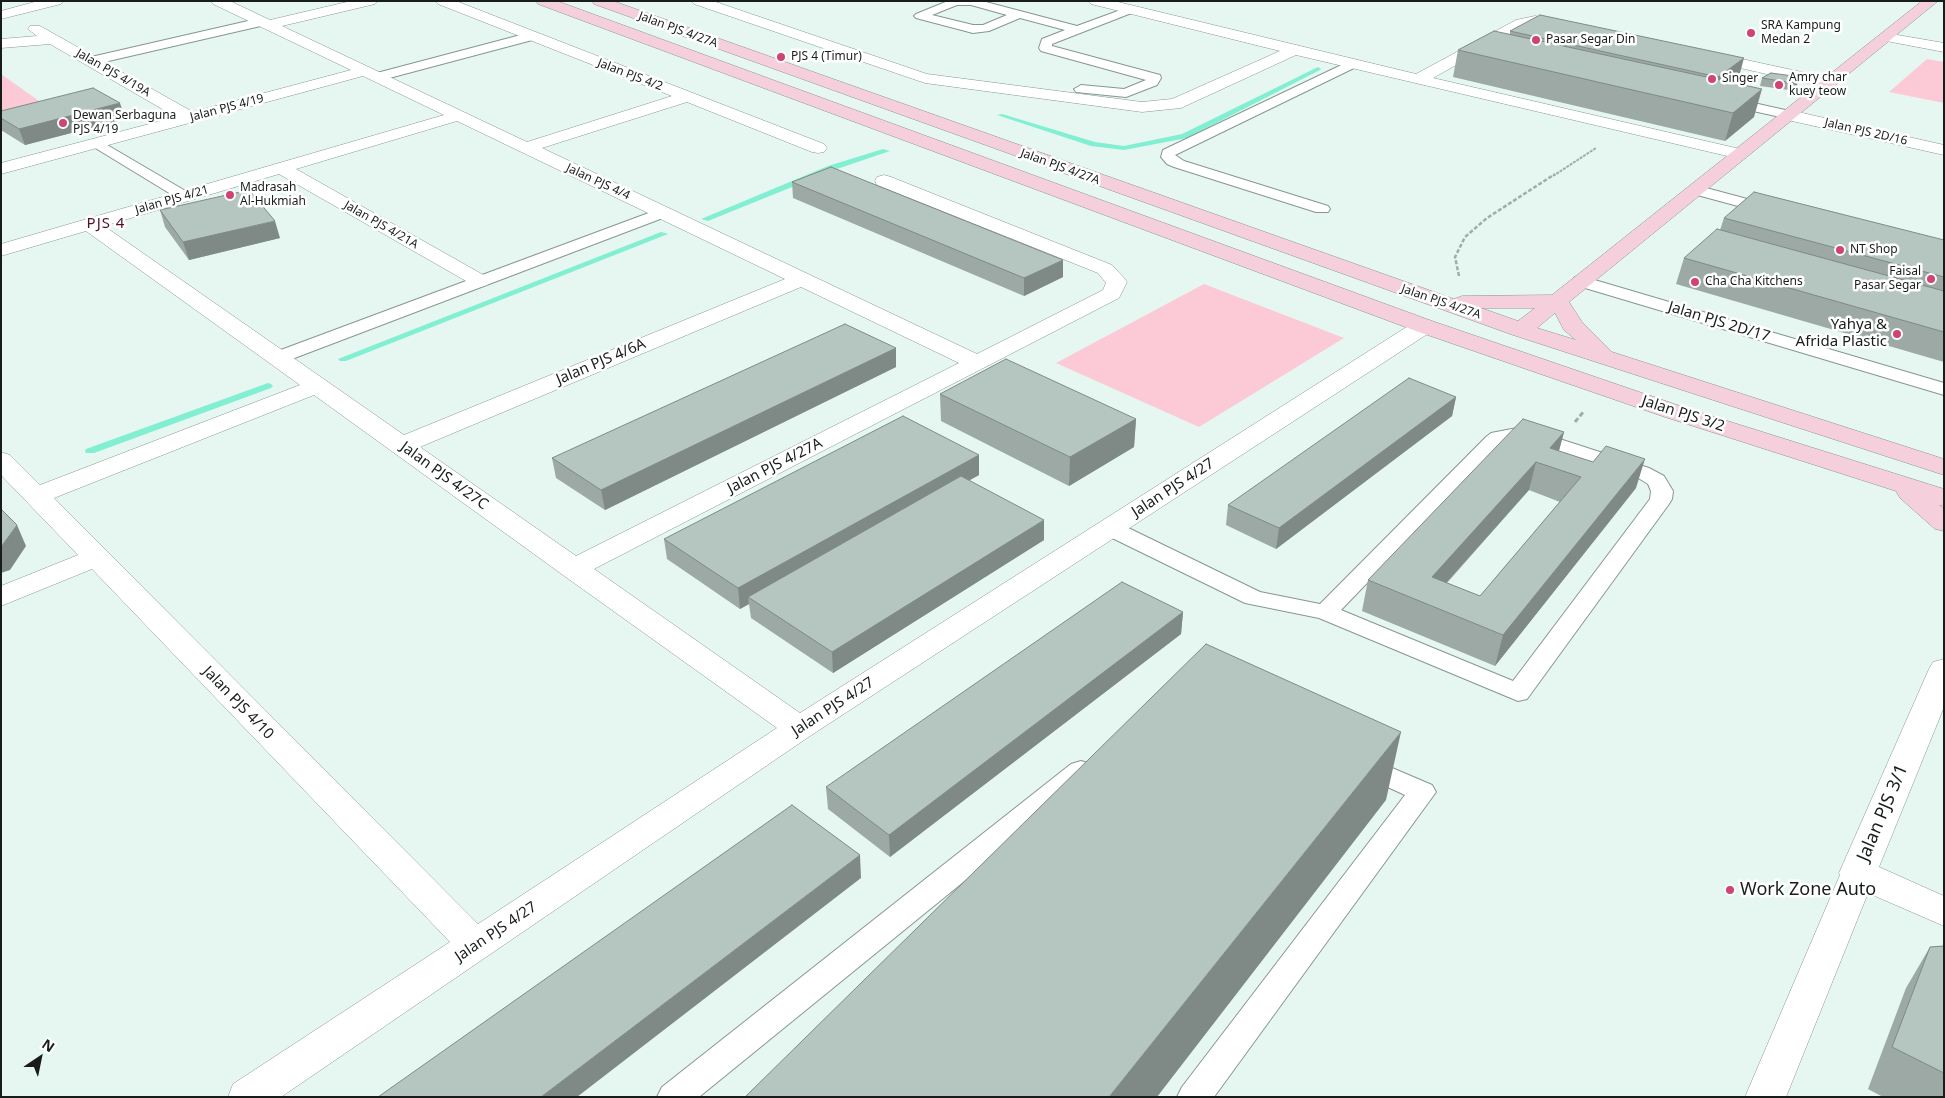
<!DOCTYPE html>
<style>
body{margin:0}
#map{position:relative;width:1945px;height:1098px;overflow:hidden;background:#e6f7f2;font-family:"Noto Sans",sans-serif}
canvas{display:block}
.frame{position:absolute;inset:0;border:2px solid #181d1c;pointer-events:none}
.north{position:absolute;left:15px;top:1033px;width:50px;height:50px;-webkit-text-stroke:4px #fff;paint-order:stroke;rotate:34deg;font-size:14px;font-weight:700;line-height:20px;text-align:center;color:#181d1c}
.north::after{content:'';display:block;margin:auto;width:18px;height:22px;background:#181d1c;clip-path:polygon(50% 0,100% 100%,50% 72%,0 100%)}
</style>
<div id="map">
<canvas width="1945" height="1098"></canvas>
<div class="frame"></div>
<div class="north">N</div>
</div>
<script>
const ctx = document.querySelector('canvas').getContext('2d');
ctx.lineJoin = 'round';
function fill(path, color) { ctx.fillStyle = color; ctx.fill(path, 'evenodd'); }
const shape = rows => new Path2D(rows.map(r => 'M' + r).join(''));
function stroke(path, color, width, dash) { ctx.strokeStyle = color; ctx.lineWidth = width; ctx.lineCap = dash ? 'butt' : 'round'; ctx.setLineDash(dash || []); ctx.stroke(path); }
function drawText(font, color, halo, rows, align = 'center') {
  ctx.font = font + ' "Noto Sans",sans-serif'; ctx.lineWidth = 5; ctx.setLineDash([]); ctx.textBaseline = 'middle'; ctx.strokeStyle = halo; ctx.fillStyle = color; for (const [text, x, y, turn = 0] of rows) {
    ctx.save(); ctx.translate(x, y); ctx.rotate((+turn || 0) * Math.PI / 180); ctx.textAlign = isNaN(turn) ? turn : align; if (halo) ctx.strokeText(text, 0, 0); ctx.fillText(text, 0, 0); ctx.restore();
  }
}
const green = shape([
 [1927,59,1944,62,1944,103,1889,92],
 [1,74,49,108,1,119],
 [1204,284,1344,338,1199,427,1056,363]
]);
const stream = shape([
 [1318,67,1321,69,1320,70,1187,138,1124,150,1091,146,997,115,1002,114,1095,142,1124,146,1182,134,1318,67],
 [883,149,890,151,834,170,708,221,701,219,828,166,883,149],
 [661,232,668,234,346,361,340,361,338,359,661,232],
 [268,383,271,384,273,386,271,388,94,453,86,453,85,451,86,449,268,383]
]);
const pathFar2 = shape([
 [1553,176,1596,148]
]);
const pathFar1 = shape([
 [1459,276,1455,257,1465,237,1487,218,1555,174]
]);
const path = shape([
 [1575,422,1584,411]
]);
const lane = shape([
 [948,1,982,1,1077,26,1126,8,1134,8,1136,10,1134,12,1052,44,1052,46,1160,75,1161,78,1157,85,1126,97,1076,92,1074,89,1081,85,1124,89,1146,80,1041,51,1039,48,1042,39,1065,30,1020,18,989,31,973,33,916,18,914,16,916,14,948,1],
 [957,5,971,5,1007,15,983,25,973,25,932,15,957,5],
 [261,18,265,19,267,22,265,25,91,65,85,61,91,57,261,18],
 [532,32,536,33,538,36,536,39,378,81,372,77,373,74,532,32],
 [1352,60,1358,64,1356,67,1175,155,1184,161,1328,206,1330,209,1328,212,1316,212,1174,167,1167,164,1161,157,1163,150,1352,60],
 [1727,97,1794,112,1796,115,1789,119,1722,104,1720,101,1722,98,1727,97],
 [97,139,189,193,192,196,189,199,179,199,92,146,90,143,92,140,97,139],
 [1695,185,1777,207,1779,210,1777,213,1771,215,1690,193,1687,190,1690,187,1695,185],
 [662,208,668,210,670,213,668,216,284,362,277,364,270,362,268,358,270,354,662,208],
 [1581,276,1944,383,1944,395,1575,285,1572,281,1575,277,1581,276],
 [1517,428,1535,431,1649,468,1664,476,1673,491,1672,499,1669,504,1527,699,1518,701,1319,618,1245,603,1102,533,1099,528,1102,523,1110,521,1118,523,1260,592,1320,604,1486,437,1491,433,1517,428],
 [1517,440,1526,441,1635,476,1648,484,1651,491,1650,499,1513,681,1341,610,1500,445,1504,442,1517,440],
 [1364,756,1432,785,1436,792,1214,1097,1177,1097,1182,1087,1405,795,1355,772,1351,765,1355,758,1364,756],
 [1081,761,1091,764,1094,771,1091,778,699,1097,657,1097,662,1087,1071,764,1081,761]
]);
const street = shape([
 [38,1,63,1,61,4,1,19,1,11,38,1],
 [211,1,230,1,270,20,351,1,377,1,375,4,282,26,527,142,672,96,438,4,436,1,456,1,824,144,827,148,824,152,818,153,812,152,687,102,542,148,977,354,1103,290,1106,283,1098,273,877,185,875,181,877,177,884,175,891,177,1112,265,1124,278,1127,282,1119,298,594,569,800,713,1416,321,1424,319,1432,321,1435,326,1432,331,810,736,281,1097,228,1097,233,1084,450,942,92,569,1,606,1,586,78,555,1,475,1,452,10,455,40,485,300,385,86,231,1,256,1,244,444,115,363,76,1,174,1,163,176,117,50,44,1,48,1,39,37,36,28,29,30,26,40,26,193,112,351,70,213,4,211,1],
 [457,121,785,279,404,435,104,226,279,174,473,285,480,287,487,285,490,281,487,277,296,169,457,121],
 [801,287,959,363,576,556,420,447,801,287],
 [314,395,563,575,777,728,478,924,54,498,314,395],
 [692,1,713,1,927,74,1142,102,1172,99,1280,51,1091,4,1089,1,1114,1,1416,74,1516,20,1535,16,1570,23,1572,26,1570,29,1565,30,1535,24,1526,26,1433,78,1740,149,1746,150,1749,154,1746,158,1740,159,1296,55,1181,108,1142,112,925,83,694,4,692,1],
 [1886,33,1944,43,1944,52,1881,40,1879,37,1881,34,1886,33],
 [1705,51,1829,78,1835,80,1837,83,1835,86,1829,88,1700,59,1697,56,1700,53,1705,51],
 [1789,110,1944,145,1944,155,1783,119,1781,115,1783,111,1789,110],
 [1944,659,1944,707,1879,867,1944,896,1944,926,1868,893,1786,1097,1745,1097,1840,875,1839,873,1929,669,1933,662,1944,659]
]);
const secondary = shape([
 [536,1,557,1,1432,321,1683,407,1944,489,1944,506,1939,505,1944,509,1944,531,1935,529,1900,498,1896,491,1665,417,1416,331,538,4,536,1],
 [592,1,613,1,1454,299,1462,296,1552,295,1922,1,1938,1,1569,302,1582,322,1612,352,1944,459,1944,475,1513,335,594,4,592,1],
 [1481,308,1535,308,1518,321,1481,308],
 [1555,313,1564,330,1576,340,1537,328,1555,313]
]);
const wall = shape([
 [1510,31,1740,73,1727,81,1754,117,1725,141,1453,77,1458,50,1510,34],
 [1771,73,1797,85,1789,90,1760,86,1762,78],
 [1,111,125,119,25,145,1,130],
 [792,182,1063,277,1024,296,793,198],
 [160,210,280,238,189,260,165,227],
 [1724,218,1944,240,1944,362,1676,284,1684,258,1720,230],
 [896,348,896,367,605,510,556,478,552,458],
 [940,394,1136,419,1134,447,1069,486,941,421],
 [1456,397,1452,416,1276,549,1226,525,1228,505],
 [1564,432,1559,451,1636,488,1495,666,1362,611,1368,580],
 [1529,490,1560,502,1480,596,1447,583],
 [979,455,979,475,969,480,1044,540,833,673,751,618,749,604,740,609,667,559,664,539],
 [1183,612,1181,634,890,857,828,809,826,787],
 [1944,946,1944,1097,1883,1097,1868,1089,1906,988,1930,947]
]);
const shadedWall = shape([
 [1744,58,1740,73,1713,92,1718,77],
 [1800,77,1797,85,1789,90,1792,83],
 [1762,89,1754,117,1725,141,1733,113],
 [120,103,125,119,25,145,19,129],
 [275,221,280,238,189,260,183,242],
 [1063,260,1063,277,1024,296,1024,278],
 [896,348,896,367,605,510,601,490],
 [1456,397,1452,416,1276,549,1279,528],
 [1136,419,1134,447,1069,486,1070,457],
 [1564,432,1556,461,1550,448],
 [979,455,979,475,755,601,748,597,749,604,740,609,738,588],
 [1645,459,1636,488,1495,666,1503,635],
 [1536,462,1529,490,1427,604,1432,577],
 [1044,520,1044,540,833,673,832,652],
 [17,525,26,546,10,570,1,573,1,547],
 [1183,612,1181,634,890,857,889,835],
 [1401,732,1386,800,1157,1097,1109,1097],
 [860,855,861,878,577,1097,541,1097]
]);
const building = shape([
 [1540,15,1744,58,1718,77,1510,31,1540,15],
 [1494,31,1762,89,1733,113,1458,50,1494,31],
 [1771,73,1800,77,1792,83,1762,78,1771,73],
 [93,88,120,103,19,129,1,118,1,111,93,88],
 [831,167,1063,260,1024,278,792,182,831,167],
 [249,190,275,221,183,242,160,210,249,190],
 [1754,192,1944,240,1944,277,1724,218,1754,192],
 [1717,229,1944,291,1944,332,1684,258,1717,229],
 [845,324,896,348,601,490,552,458,845,324],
 [1006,359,1136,419,1070,457,940,394,1006,359],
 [1409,378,1456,397,1279,528,1228,505,1409,378],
 [903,416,979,455,738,588,664,539,903,416],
 [1523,419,1564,432,1550,448,1593,462,1606,446,1645,459,1503,635,1368,580,1523,419],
 [1536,462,1581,477,1480,596,1432,577,1536,462],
 [961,476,1044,520,832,652,748,597,961,476],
 [1,509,17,525,1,547,1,509],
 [1122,582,1183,612,889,835,826,787,1122,582],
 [1206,644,1401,732,1109,1097,745,1097,1206,644],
 [792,805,860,855,541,1097,378,1097,792,805],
 [1944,946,1944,1073,1892,1047,1930,947,1944,946]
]);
const markers = [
 [1751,33,5,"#cf4376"],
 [1536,40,5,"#cf4376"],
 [781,57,5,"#cf4376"],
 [1712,79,5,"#cf4376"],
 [1779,85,5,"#cf4376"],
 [63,123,5,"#cf4376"],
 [230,195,5,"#cf4376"],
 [1840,250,5,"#cf4376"],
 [1931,279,5,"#cf4376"],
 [1695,282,5,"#cf4376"],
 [1897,334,5,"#cf4376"],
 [1730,890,5,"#cf4376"]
];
const farPoinames = [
 ["SRA Kampung",1761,26],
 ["Medan 2",1761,40],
 ["Pasar Segar Din",1546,40],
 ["PJS 4 (Timur)",791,57],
 ["Amry char",1789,78],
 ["kuey teow",1789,92],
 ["Singer",1722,79],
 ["Dewan Serbaguna",73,116],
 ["PJS 4/19",73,130],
 ["Madrasah",240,188],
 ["Al-Hukmiah",240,202],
 ["NT Shop",1850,250],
 ["Faisal",1921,272,"right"],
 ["Pasar Segar",1921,286,"right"],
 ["Cha Cha Kitchens",1705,282]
];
const farStreetnames = [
 ["Jalan PJS 4/27A",678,30,20],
 ["Jalan PJS 4/19A",113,73,30],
 ["Jalan PJS 4/2",630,75,21],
 ["Jalan PJS 4/19",227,108,-15],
 ["Jalan PJS 2D/16",1866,132,13],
 ["Jalan PJS 4/27A",1060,167,20],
 ["Jalan PJS 4/4",598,182,25],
 ["Jalan PJS 4/21",172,200,-16],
 ["Jalan PJS 4/21A",381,225,30],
 ["Jalan PJS 4/27A",1441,302,19]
];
const farQuarternames = [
 ["PJS 4",106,224]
];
const streetNames = [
 ["Jalan PJS 2D/17",1719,322,17],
 ["Jalan PJS 4/6A",601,362,-23],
 ["Jalan PJS 3/2",1683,414,18],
 ["Jalan PJS 4/27A",775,466,-27],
 ["Jalan PJS 4/27C",444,476,36],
 ["Jalan PJS 4/27",1173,488,-33],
 ["Jalan PJS 4/10",238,703,46],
 ["Jalan PJS 4/27",833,707,-33],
 ["Jalan PJS 4/27",496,932,-34]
];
const poiNames = [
 ["Yahya &",1887,325],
 ["Afrida Plastic",1887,342]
];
const nearStreetnames = [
 ["Jalan PJS 3/1",1883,813,-67]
];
const nearPoinames = [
 ["Work Zone Auto",1740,890]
];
fill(green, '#fbcad6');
fill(stream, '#82efd2');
stroke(lane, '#879691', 2);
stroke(street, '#879691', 1);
stroke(secondary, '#879691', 1);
stroke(pathFar2, '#a0ada9', 2, [3, 1]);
stroke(pathFar1, '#a0ada9', 2.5, [4, 2]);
stroke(path, '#a0ada9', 3, [5, 2.5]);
fill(lane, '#fff');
fill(street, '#fff');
fill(secondary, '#f5cfdc');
fill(wall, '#9ca9a5');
fill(shadedWall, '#7f8a86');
fill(building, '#b5c5c0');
stroke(building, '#7f8a86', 1);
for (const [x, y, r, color] of markers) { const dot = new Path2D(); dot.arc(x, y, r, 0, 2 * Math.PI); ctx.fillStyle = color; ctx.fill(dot); stroke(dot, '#fff', 2); }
drawText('12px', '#181d1c', '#fff', farPoinames, 'left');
drawText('12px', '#181d1c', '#fff', farStreetnames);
ctx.letterSpacing = '1px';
drawText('15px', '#53102a', '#fff', farQuarternames);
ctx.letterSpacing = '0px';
drawText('15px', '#181d1c', '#fff', streetNames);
drawText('15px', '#181d1c', '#fff', poiNames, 'right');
drawText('18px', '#181d1c', '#fff', nearStreetnames);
drawText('18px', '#181d1c', '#fff', nearPoinames, 'left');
</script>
